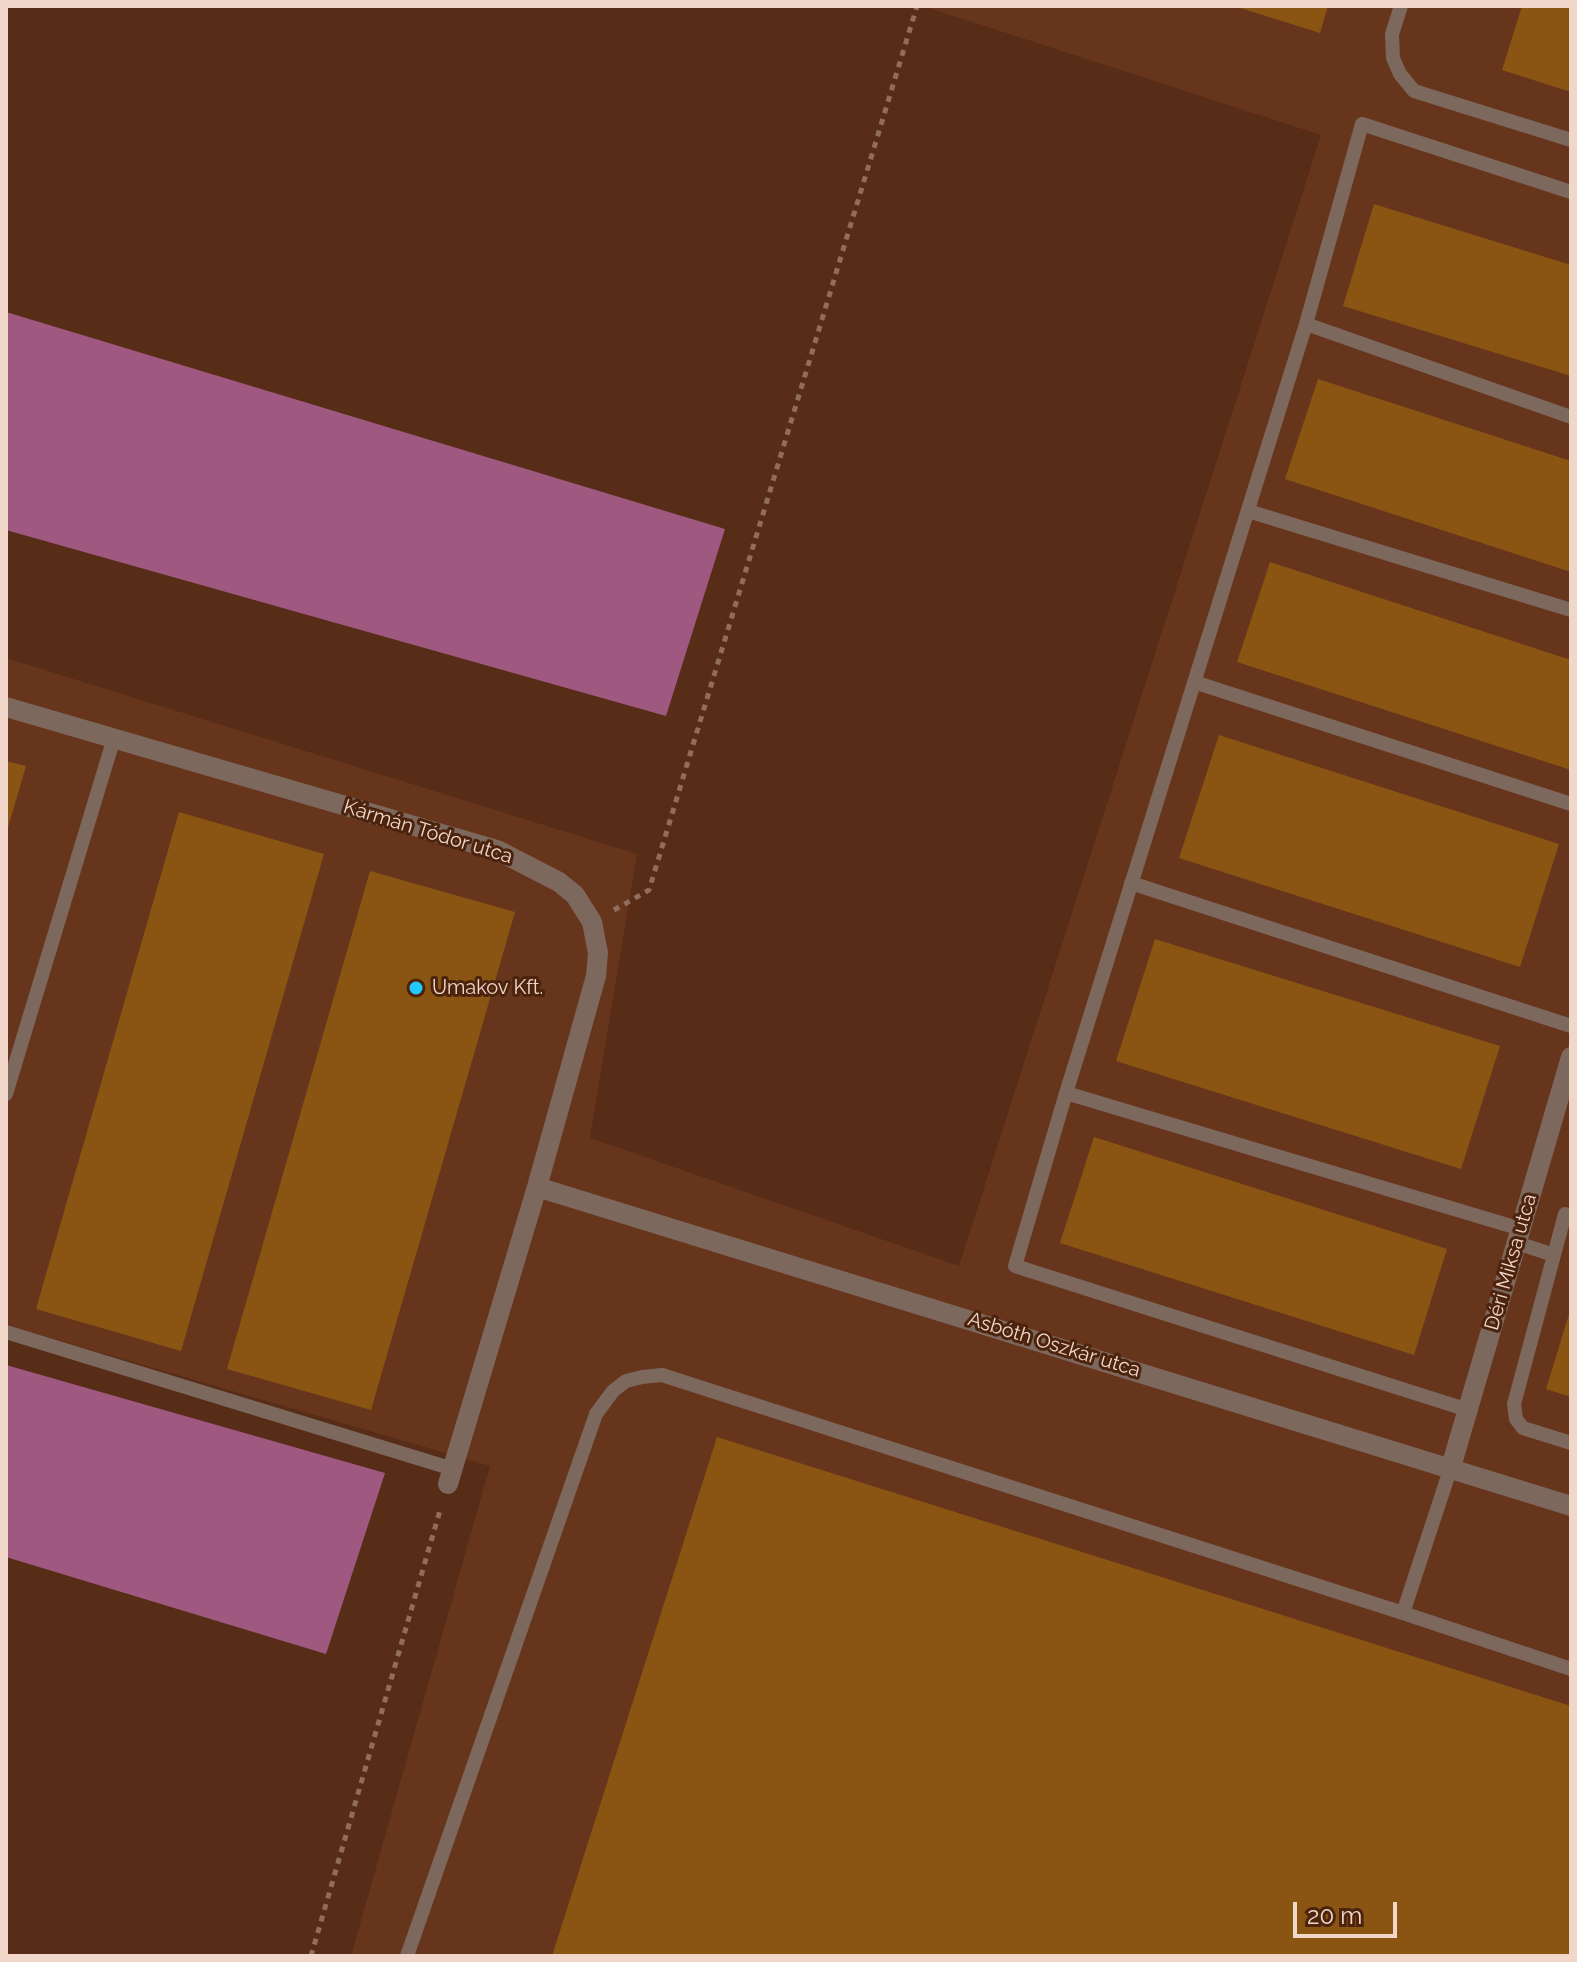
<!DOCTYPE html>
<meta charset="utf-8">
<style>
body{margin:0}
#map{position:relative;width:1577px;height:1962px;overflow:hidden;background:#572d18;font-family:Raleway,sans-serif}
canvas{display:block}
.frame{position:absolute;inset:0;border:8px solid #f1d6ca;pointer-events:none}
.scale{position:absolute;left:1293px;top:1902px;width:104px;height:36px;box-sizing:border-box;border:4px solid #f1d6ca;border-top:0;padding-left:10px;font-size:24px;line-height:28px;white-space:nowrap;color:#f1d6ca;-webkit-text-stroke:6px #4c230d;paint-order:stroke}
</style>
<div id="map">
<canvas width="1577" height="1962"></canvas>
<div class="frame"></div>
<div class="scale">20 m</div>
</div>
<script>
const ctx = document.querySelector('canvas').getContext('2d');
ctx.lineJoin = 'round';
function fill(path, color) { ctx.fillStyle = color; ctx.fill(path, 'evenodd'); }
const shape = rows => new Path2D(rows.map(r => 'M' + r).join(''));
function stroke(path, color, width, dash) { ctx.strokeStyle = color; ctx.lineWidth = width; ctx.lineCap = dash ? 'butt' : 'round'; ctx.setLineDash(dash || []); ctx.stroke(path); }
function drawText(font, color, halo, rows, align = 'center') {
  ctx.font = font + ' Raleway,sans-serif'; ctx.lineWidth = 6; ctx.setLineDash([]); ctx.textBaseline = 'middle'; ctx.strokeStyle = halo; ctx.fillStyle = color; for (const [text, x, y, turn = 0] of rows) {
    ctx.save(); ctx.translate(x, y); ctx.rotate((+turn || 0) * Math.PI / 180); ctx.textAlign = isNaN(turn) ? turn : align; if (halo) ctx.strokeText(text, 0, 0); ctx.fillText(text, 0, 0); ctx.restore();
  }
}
const built = shape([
 [923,6,1571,6,1571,1956,351,1956,490,1466,6,1325,6,658,637,854,590,1138,959,1266,1321,135]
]);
const forest = shape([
 [6,312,725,529,666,716,6,530],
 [6,1365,385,1473,326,1654,6,1557]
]);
const building = shape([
 [1234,6,1328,6,1320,33],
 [1522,6,1571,6,1571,92,1502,70],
 [1374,204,1571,265,1571,376,1343,306],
 [1318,379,1571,461,1571,572,1285,479],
 [1270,562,1571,660,1571,770,1237,662],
 [1219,735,1559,844,1520,967,1179,858],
 [6,761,26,766,7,831,6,831],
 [179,812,324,854,181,1351,36,1309],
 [370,871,515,912,371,1410,227,1369],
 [1155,939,1500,1046,1461,1169,1116,1061],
 [1094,1137,1447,1249,1414,1355,1060,1243],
 [1570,1311,1571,1311,1571,1397,1546,1389],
 [717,1437,1571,1706,1571,1956,552,1956]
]);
const path = shape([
 [614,910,649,890,917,6],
 [311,1956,441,1507]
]);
const lane = shape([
 [1401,6,1392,34,1393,58,1400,74,1414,91,1571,140],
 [1306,324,1571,417],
 [1248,511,1571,610],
 [1194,682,1571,804],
 [1131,883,1571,1026],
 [1066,1093,1521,1229],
 [6,1094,114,738],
 [1565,1214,1514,1404,1516,1419,1523,1428,1571,1443],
 [1517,1243,1554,1255],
 [6,1332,453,1469],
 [1468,1410,1015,1266,1066,1093,1306,324,1362,124,1571,192],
 [1403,1613,1451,1467],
 [407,1956,596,1414,613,1391,626,1381,642,1377,662,1375,1403,1613,1571,1669]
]);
const street = shape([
 [6,707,497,850,559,882,575,895,592,922,598,953,596,976,537,1187,448,1484],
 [537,1187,1571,1506],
 [1451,1467,1571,1057]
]);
const markers = [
 [416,988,8,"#22c9fd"]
];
const streetNames = [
 ["Kármán Tódor utca",428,832,17],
 ["Déri Miksa utca",1511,1262,-74],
 ["Asbóth Oszkár utca",1054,1345,17]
];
const poiNames = [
 ["Umakov Kft.",432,988]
];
fill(built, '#67351c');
fill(forest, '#9f5980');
fill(building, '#8a5512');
stroke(path, '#916d5b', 5, [6, 6]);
stroke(lane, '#7d685e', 14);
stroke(street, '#7d685e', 20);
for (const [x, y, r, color] of markers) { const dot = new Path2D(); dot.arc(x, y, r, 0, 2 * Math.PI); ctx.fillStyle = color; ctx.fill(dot); stroke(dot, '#4c230d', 3); }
drawText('20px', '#f1d6ca', '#4c230d', streetNames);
drawText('20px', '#f1d6ca', '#4c230d', poiNames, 'left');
</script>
